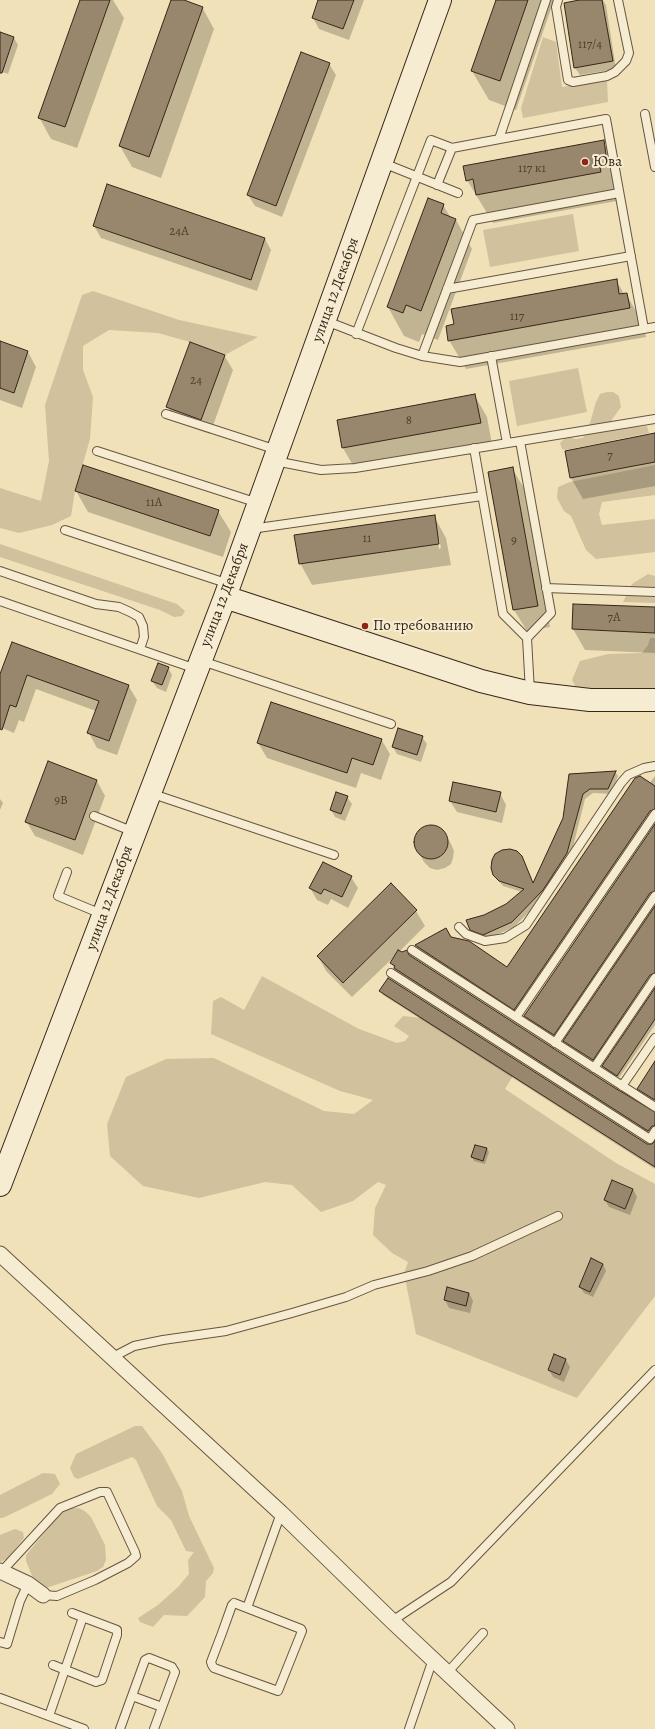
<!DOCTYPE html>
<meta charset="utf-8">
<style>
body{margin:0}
canvas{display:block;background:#f0e1b8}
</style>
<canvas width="655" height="1729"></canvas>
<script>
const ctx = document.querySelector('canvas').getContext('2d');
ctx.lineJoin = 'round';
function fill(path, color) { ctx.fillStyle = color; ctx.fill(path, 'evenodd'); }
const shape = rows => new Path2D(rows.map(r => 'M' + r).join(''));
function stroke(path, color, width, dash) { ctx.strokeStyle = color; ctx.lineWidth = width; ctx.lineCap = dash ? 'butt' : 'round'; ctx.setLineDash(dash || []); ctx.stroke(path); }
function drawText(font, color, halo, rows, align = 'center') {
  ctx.font = font + ' Alegreya,serif'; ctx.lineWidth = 4; ctx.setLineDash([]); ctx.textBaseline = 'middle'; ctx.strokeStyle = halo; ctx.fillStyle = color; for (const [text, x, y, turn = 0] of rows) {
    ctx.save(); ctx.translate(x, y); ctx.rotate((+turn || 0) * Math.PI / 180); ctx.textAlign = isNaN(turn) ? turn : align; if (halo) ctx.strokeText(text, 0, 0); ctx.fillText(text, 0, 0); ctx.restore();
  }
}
const green = shape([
 [543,37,556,42,562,87,607,80,608,102,523,118,521,108],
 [573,214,579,251,490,267,483,230],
 [93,291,179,320,258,337,225,355,190,342,158,333,109,330,83,346,83,370,93,397,90,439,75,491,71,516,52,525,19,533,0,528,0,488,41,501,49,461,45,405,82,295],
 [578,368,587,412,517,426,509,381],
 [607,392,613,392,619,396,621,407,611,421,613,429,647,426,649,433,566,450,562,449,560,443,566,437,576,439,583,438,590,423,596,402,600,394],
 [655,465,655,495,602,502,599,514,602,525,655,519,655,552,596,559,586,550,571,516,564,511,557,498,558,487,570,482],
 [0,544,177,604,185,611,182,616,174,617,160,610,0,557],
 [648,574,655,576,655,603,623,602,632,584],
 [650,638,655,638,655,693,579,693,572,680,580,661,608,654,642,653,648,645],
 [262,976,359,1029,397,1043,405,1041,409,1036,394,1026,403,1016,422,1018,513,1076,505,1089,616,1163,655,1184,655,1296,577,1398,416,1334,404,1273,408,1262,392,1253,373,1235,375,1208,386,1185,378,1182,353,1201,321,1212,292,1185,265,1182,199,1198,143,1186,110,1156,107,1124,126,1077,166,1059,214,1058,324,1111,354,1114,373,1100,340,1091,211,1034,213,1001,221,997,244,1010],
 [135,1426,142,1426,162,1453,182,1491,189,1516,214,1568,213,1573,206,1581,205,1597,187,1616,164,1615,153,1627,140,1622,138,1618,158,1605,178,1587,189,1574,188,1560,194,1552,186,1551,171,1520,157,1506,136,1460,132,1457,78,1479,74,1477,70,1468,76,1454],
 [43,1473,55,1474,60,1484,52,1494,3,1518,0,1518,0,1495],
 [72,1508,79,1508,86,1512,91,1517,105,1545,106,1560,103,1567,97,1571,46,1588,33,1578,26,1561,26,1555,61,1513],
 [15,1529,23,1532,24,1538,7,1559,0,1562,0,1535]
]);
const shadow = shape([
 [81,0,113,0,124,18,77,148,51,139,39,117],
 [172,0,181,0,202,7,214,29,161,178,132,167,120,146],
 [319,0,364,0,349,40,319,29,313,18],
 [497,0,554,0,516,110,489,100,472,71],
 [585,0,603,0,606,5,616,69,580,75,575,68],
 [0,33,14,38,18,45,8,74,0,71],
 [329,64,336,75,282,217,255,206,248,195],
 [603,141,620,170,622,184,614,186,617,201,493,223,467,180],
 [108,185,265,239,271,250,257,291,101,238,94,226],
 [443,205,451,218,456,220,472,249,438,340,422,334,419,342,404,336,388,307],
 [616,280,624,294,626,294,643,323,646,337,466,369,449,340],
 [0,342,28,352,36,367,22,408,0,400],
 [224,355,233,370,210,434,176,422,168,407],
 [475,396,487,417,492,444,355,469,343,448],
 [655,434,655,486,583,499,571,478,566,452],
 [512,468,525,490,550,627,527,631,514,610],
 [76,491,218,511,231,532,223,557,88,512],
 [434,516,446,538,451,565,312,585,300,563],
 [437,538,439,538,441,548,439,549],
 [655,608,655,653,585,650,573,629],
 [12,643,128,685,137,700,117,755,97,748,89,733,96,711,36,689,24,722,19,720,14,733,0,727,0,677],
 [168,668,172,675,166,692,157,688,152,681],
 [422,737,427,744,421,762,397,754,393,747],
 [381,739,390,754,381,780,361,773,356,788,267,758,258,743],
 [615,772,618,776,611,794,593,793,585,799,570,859,546,895,514,927,487,939,474,934,471,929,484,916,506,905,522,892,503,886,494,875,533,884,564,818,570,775],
 [655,776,655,812,516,1012,418,949,416,946,450,938,507,968],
 [97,781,105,796,83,855,35,836,26,821],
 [500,793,506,805,502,823,457,812,450,801],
 [347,797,352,804,345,821,335,817,331,810],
 [0,799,3,803,0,810],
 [425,826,433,826,439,828,444,832,451,844,454,851,453,858,451,864,445,868,437,870,430,868,424,862,417,850,415,843,415,836,419,830],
 [655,826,655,894,556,1038,527,1019,525,1016],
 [351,877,358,888,348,908,331,899,328,905,317,900,310,888],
 [391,885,416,911,425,926,399,952,409,956,655,1115,655,1130,651,1135,397,972,391,963,397,954,352,997,326,971,318,956],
 [655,908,655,976,595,1063,566,1044,564,1041],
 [655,990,655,1025,619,1078,605,1070,603,1066],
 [381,991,647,1145,653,1145,655,1142,655,1169,383,995],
 [655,1063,655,1102,640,1092,638,1089],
 [487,1149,489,1152,485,1164,474,1161,472,1157],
 [633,1189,637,1197,630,1215,609,1207,605,1200],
 [603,1264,606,1271,593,1297,584,1293,580,1287],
 [469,1293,473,1301,470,1313,449,1308,445,1300],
 [555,1356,566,1360,570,1367,564,1382,553,1377,549,1370]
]);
const building = shape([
 [80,0,110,0,65,127,38,118,80,0],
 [171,0,184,0,203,7,149,157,119,146,171,0],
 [318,0,354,0,343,29,312,18,318,0],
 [496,0,528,0,500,81,471,71,496,0],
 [579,0,602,0,613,61,574,68,564,3,579,0],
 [0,32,14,37,2,73,0,73,0,32],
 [301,52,330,63,276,206,247,195,301,52],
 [604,140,606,155,598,157,601,172,476,195,473,179,466,181,463,166,604,140],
 [107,184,265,238,251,280,93,226,107,184],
 [428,198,444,204,441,213,456,219,421,311,406,305,403,313,387,307,428,198],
 [617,279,619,294,627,293,630,308,448,341,446,326,454,324,451,309,617,279],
 [0,341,28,351,14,393,0,388,0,341],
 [190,342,225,355,201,420,166,407,190,342],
 [475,394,481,423,342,448,337,420,475,394],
 [655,433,655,462,570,478,565,451,655,433],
 [83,465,219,510,210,536,75,491,83,465],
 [513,467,538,606,513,610,488,472,513,467],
 [435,515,439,544,299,564,294,535,435,515],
 [573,604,655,607,655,633,572,629,573,604],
 [12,642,129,685,109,741,87,733,99,701,27,675,16,707,10,705,2,730,0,729,0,674,12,642],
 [158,663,169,667,162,685,151,681,158,663],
 [271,702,382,739,373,765,352,758,347,773,257,743,271,702],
 [398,728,423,736,417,755,392,747,398,728],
 [48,761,97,780,75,840,25,822,48,761],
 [616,771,608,789,590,789,583,794,567,853,543,890,512,922,483,935,470,930,466,920,484,915,506,904,524,889,499,881,493,875,491,868,492,860,495,854,502,850,510,849,517,851,522,856,533,883,563,818,569,774,616,771],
 [640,776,655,786,655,809,650,811,514,1010,415,945,446,928,451,937,469,941,507,967,635,778,640,776],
 [453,782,501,792,496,812,449,801,453,782],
 [336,792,348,796,341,814,330,810,336,792],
 [655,824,655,891,650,893,554,1035,524,1016,655,824],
 '414 842a17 17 0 1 1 34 0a17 17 0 1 1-34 0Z',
 [323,862,352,876,342,897,324,889,321,894,309,888,323,862],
 [391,883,417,910,343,983,317,956,391,883],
 [655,906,655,973,650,975,593,1060,563,1041,655,906],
 [398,950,402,952,407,950,409,955,610,1085,655,1112,655,1126,652,1126,648,1131,394,968,395,966,390,963,398,950],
 [388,978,647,1144,652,1144,655,1141,655,1167,379,991,388,978],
 [655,988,655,1019,617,1076,602,1066,655,988],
 [655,1061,655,1100,637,1089,655,1061],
 [475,1145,487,1148,483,1161,471,1157,475,1145],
 [612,1180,633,1189,625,1209,604,1200,612,1180],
 [591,1258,603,1264,590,1292,579,1287,591,1258],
 [447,1287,469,1293,466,1306,444,1300,447,1287],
 [554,1354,566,1359,560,1375,548,1370,554,1354]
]);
const lane = shape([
 [558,0,556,7,568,80,573,82,607,76,615,72,626,61,629,53,618,0],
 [645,114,655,167],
 [499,139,546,0],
 [383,163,458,193],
 [437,185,452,148],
 [447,289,631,256],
 [326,321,396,348,422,356,460,362,655,327],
 [356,334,431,140,452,148,606,119,644,329],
 [422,356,473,220,619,193],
 [491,356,507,443],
 [166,414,277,450],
 [520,441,551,613,527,638,530,692],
 [474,448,503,614,527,638],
 [97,451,258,503],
 [275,461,321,470,355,468,655,419],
 [251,529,482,496],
 [65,530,229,584],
 [0,571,96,604,119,607,130,612,139,617,143,626,144,637,140,649],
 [546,588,655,592],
 [0,601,196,669],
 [202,661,391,724],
 [150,793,334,855],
 [94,816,134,832],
 [67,872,58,896,104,915],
 [459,927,466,934,485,941,505,938,526,925,621,783,628,775,644,768,655,766],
 [412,950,655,1107],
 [391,973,650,1139,655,1131],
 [516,1017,655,814],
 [555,1043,655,896],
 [594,1068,655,978],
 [622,1086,655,1038],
 [111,1358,134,1346,163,1340,226,1331,292,1313,346,1297,374,1285,428,1271,472,1256,558,1216],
 [2,1571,60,1508,100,1492,107,1492,135,1552,136,1556,128,1563,95,1580,57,1596,43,1595],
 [234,1603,301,1629,302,1631,278,1691,214,1668,212,1665,211,1662,222,1633,232,1605,234,1603],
 [247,1608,281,1513],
 [392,1621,451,1582,655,1370],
 [0,1642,7,1644,20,1601,28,1584],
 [53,1665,96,1682,102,1680,117,1635,117,1630,72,1613],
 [447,1673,483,1633],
 [132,1696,162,1707],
 [0,1698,84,1729],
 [49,1716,83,1617],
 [120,1729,145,1660,149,1658,172,1667,175,1672,154,1729],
 [409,1729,433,1659]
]);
const street = shape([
 [0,1254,281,1513,392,1621,507,1729],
 [0,1571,28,1584,43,1595]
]);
const secondary = shape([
 [225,597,481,681,530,693,590,700,655,700],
 [0,1185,225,597,440,0]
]);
const markers = [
 [585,162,4,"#8f2418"],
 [365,626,4,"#8f2418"]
];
const numberNames = [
 ["117/4",590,45],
 ["117 к1",532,169],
 ["24А",179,232],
 ["117",517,317],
 ["24",196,381],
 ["8",409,421],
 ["7",610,456],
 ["11А",154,503],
 ["11",367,539],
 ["9",514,541],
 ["7А",614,618],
 ["9В",61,801]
];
const poiNames = [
 ["Юва",593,162],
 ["По требованию",373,626]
];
const streetNames = [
 ["улица 12 Декабря",336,290,-70],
 ["улица 12 Декабря",225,595,-69],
 ["улица 12 Декабря",110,898,-70]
];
fill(green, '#d1c19d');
fill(shadow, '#0003');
fill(building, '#98876c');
stroke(building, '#382619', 1);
stroke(lane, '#665541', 10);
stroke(street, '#665541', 17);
stroke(secondary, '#382619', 24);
stroke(lane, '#f5ecd1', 8);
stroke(street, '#f5ecd1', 15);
stroke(secondary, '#f5ecd1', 22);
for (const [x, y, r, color] of markers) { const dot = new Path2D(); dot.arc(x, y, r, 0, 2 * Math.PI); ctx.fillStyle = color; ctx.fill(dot); stroke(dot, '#f5ecd1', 1.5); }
drawText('13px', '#503e2e', null, numberNames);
drawText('15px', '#382619', '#f5ecd1', poiNames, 'left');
drawText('15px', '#382619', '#f5ecd1', streetNames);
</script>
